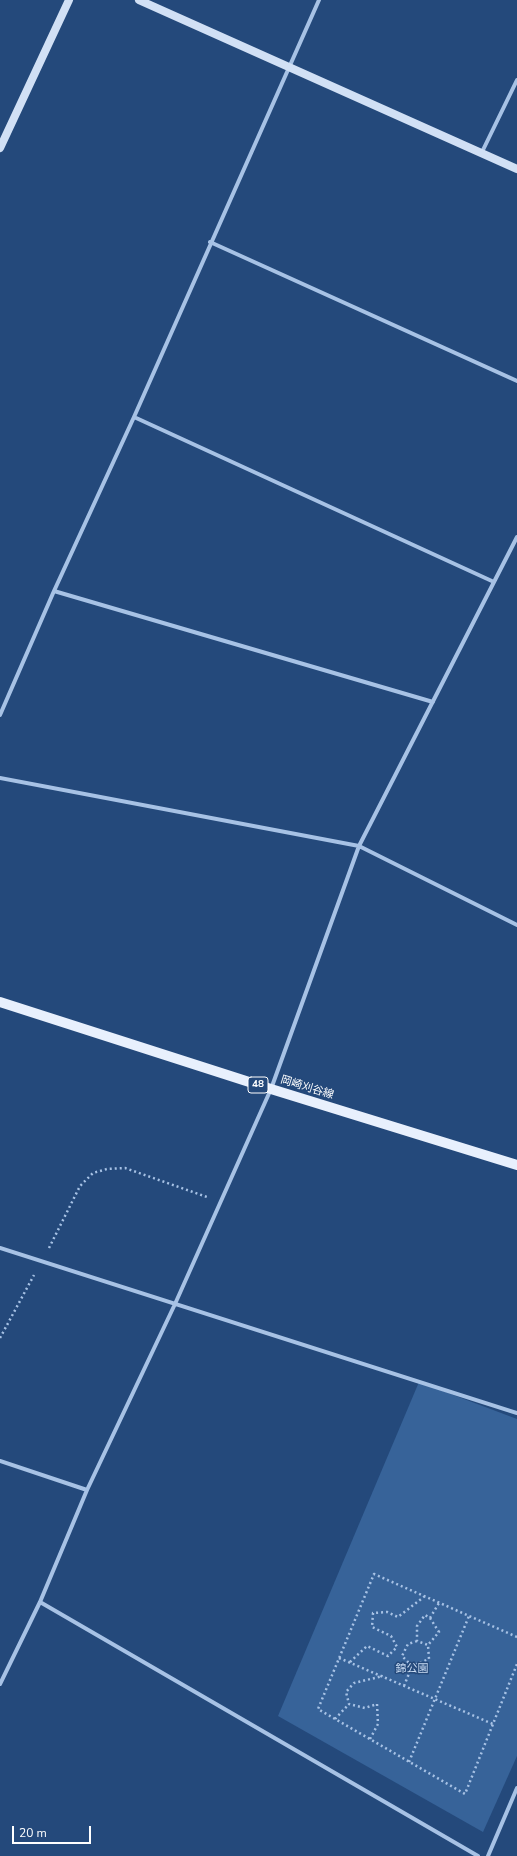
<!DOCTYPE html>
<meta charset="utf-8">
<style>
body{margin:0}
#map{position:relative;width:517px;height:1856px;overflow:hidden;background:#24497b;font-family:"Nunito Sans",sans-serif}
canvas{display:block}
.scale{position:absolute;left:12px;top:1826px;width:79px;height:18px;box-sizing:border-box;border:2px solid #fff;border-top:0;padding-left:5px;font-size:12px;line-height:14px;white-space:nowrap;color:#fff;-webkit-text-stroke:3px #24497b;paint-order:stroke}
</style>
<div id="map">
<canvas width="517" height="1856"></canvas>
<div class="scale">20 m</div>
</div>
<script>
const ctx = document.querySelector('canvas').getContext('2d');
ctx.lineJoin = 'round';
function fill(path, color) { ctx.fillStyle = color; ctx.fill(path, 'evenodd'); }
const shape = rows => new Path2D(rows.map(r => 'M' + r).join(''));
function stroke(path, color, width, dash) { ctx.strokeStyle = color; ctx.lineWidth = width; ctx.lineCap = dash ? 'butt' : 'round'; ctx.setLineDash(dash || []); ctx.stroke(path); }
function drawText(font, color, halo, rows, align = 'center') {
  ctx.font = font + ' "Nunito Sans","Noto Sans JP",sans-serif'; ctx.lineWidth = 3; ctx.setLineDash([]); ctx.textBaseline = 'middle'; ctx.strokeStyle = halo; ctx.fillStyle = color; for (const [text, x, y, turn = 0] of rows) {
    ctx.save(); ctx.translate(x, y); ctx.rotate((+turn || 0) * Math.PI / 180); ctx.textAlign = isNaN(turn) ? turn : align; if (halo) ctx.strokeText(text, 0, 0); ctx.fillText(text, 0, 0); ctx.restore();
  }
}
const green = shape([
 [419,1382,517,1419,517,1756,483,1832,278,1716]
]);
const path = shape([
 [49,1248,80,1186,93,1173,107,1169,125,1168,207,1197],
 [0,1338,34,1275],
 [430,1618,439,1603],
 [517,1637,374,1574,318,1709,465,1794,517,1664],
 [339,1658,493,1724],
 [350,1662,367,1646,388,1656,397,1647,391,1636,372,1627,373,1613,387,1612,398,1617,425,1596],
 [412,1666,402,1656,408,1644,417,1641],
 [404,1686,412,1666,429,1659,428,1645,417,1641,417,1626,425,1615,430,1618,439,1632,428,1645],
 [335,1719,349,1704],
 [370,1739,378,1724,377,1704,365,1708,349,1704,346,1692,354,1683,383,1676],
 [409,1762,469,1616]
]);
const street = shape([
 [482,152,517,80],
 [210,242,517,381],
 [134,417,494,582],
 [54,591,433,702],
 [0,715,54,591,134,417,319,0],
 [0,778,359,846,517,925],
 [0,1248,517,1413],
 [0,1461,87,1490],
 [40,1602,478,1856],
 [0,1684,40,1602,87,1490,175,1304,271,1089,359,846,517,537],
 [488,1856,517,1788]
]);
const secondary = shape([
 [139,0,517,169],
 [0,148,69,0]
]);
const primary = shape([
 [0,1002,271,1089,517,1165]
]);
const shields = [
 [258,1085,20]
];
const shieldNames = [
 ["48",258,1085]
];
const streetNames = [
 ["岡崎刈谷線",307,1088,17]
];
const parkNames = [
 ["錦公園",412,1669]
];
fill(green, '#376399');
stroke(path, '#a7c2e5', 2.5, [2, 3]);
stroke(street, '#a7c2e5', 4);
stroke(secondary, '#d1e0f5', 8);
stroke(primary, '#e8f0fd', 10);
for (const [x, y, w] of shields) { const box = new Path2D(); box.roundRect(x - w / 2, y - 8, w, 16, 3); ctx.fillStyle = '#24497b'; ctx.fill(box); stroke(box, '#fff', 1); }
drawText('bold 10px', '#fff', null, shieldNames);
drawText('11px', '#fff', '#24497b', streetNames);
drawText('11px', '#caddf4', '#24497b', parkNames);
</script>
